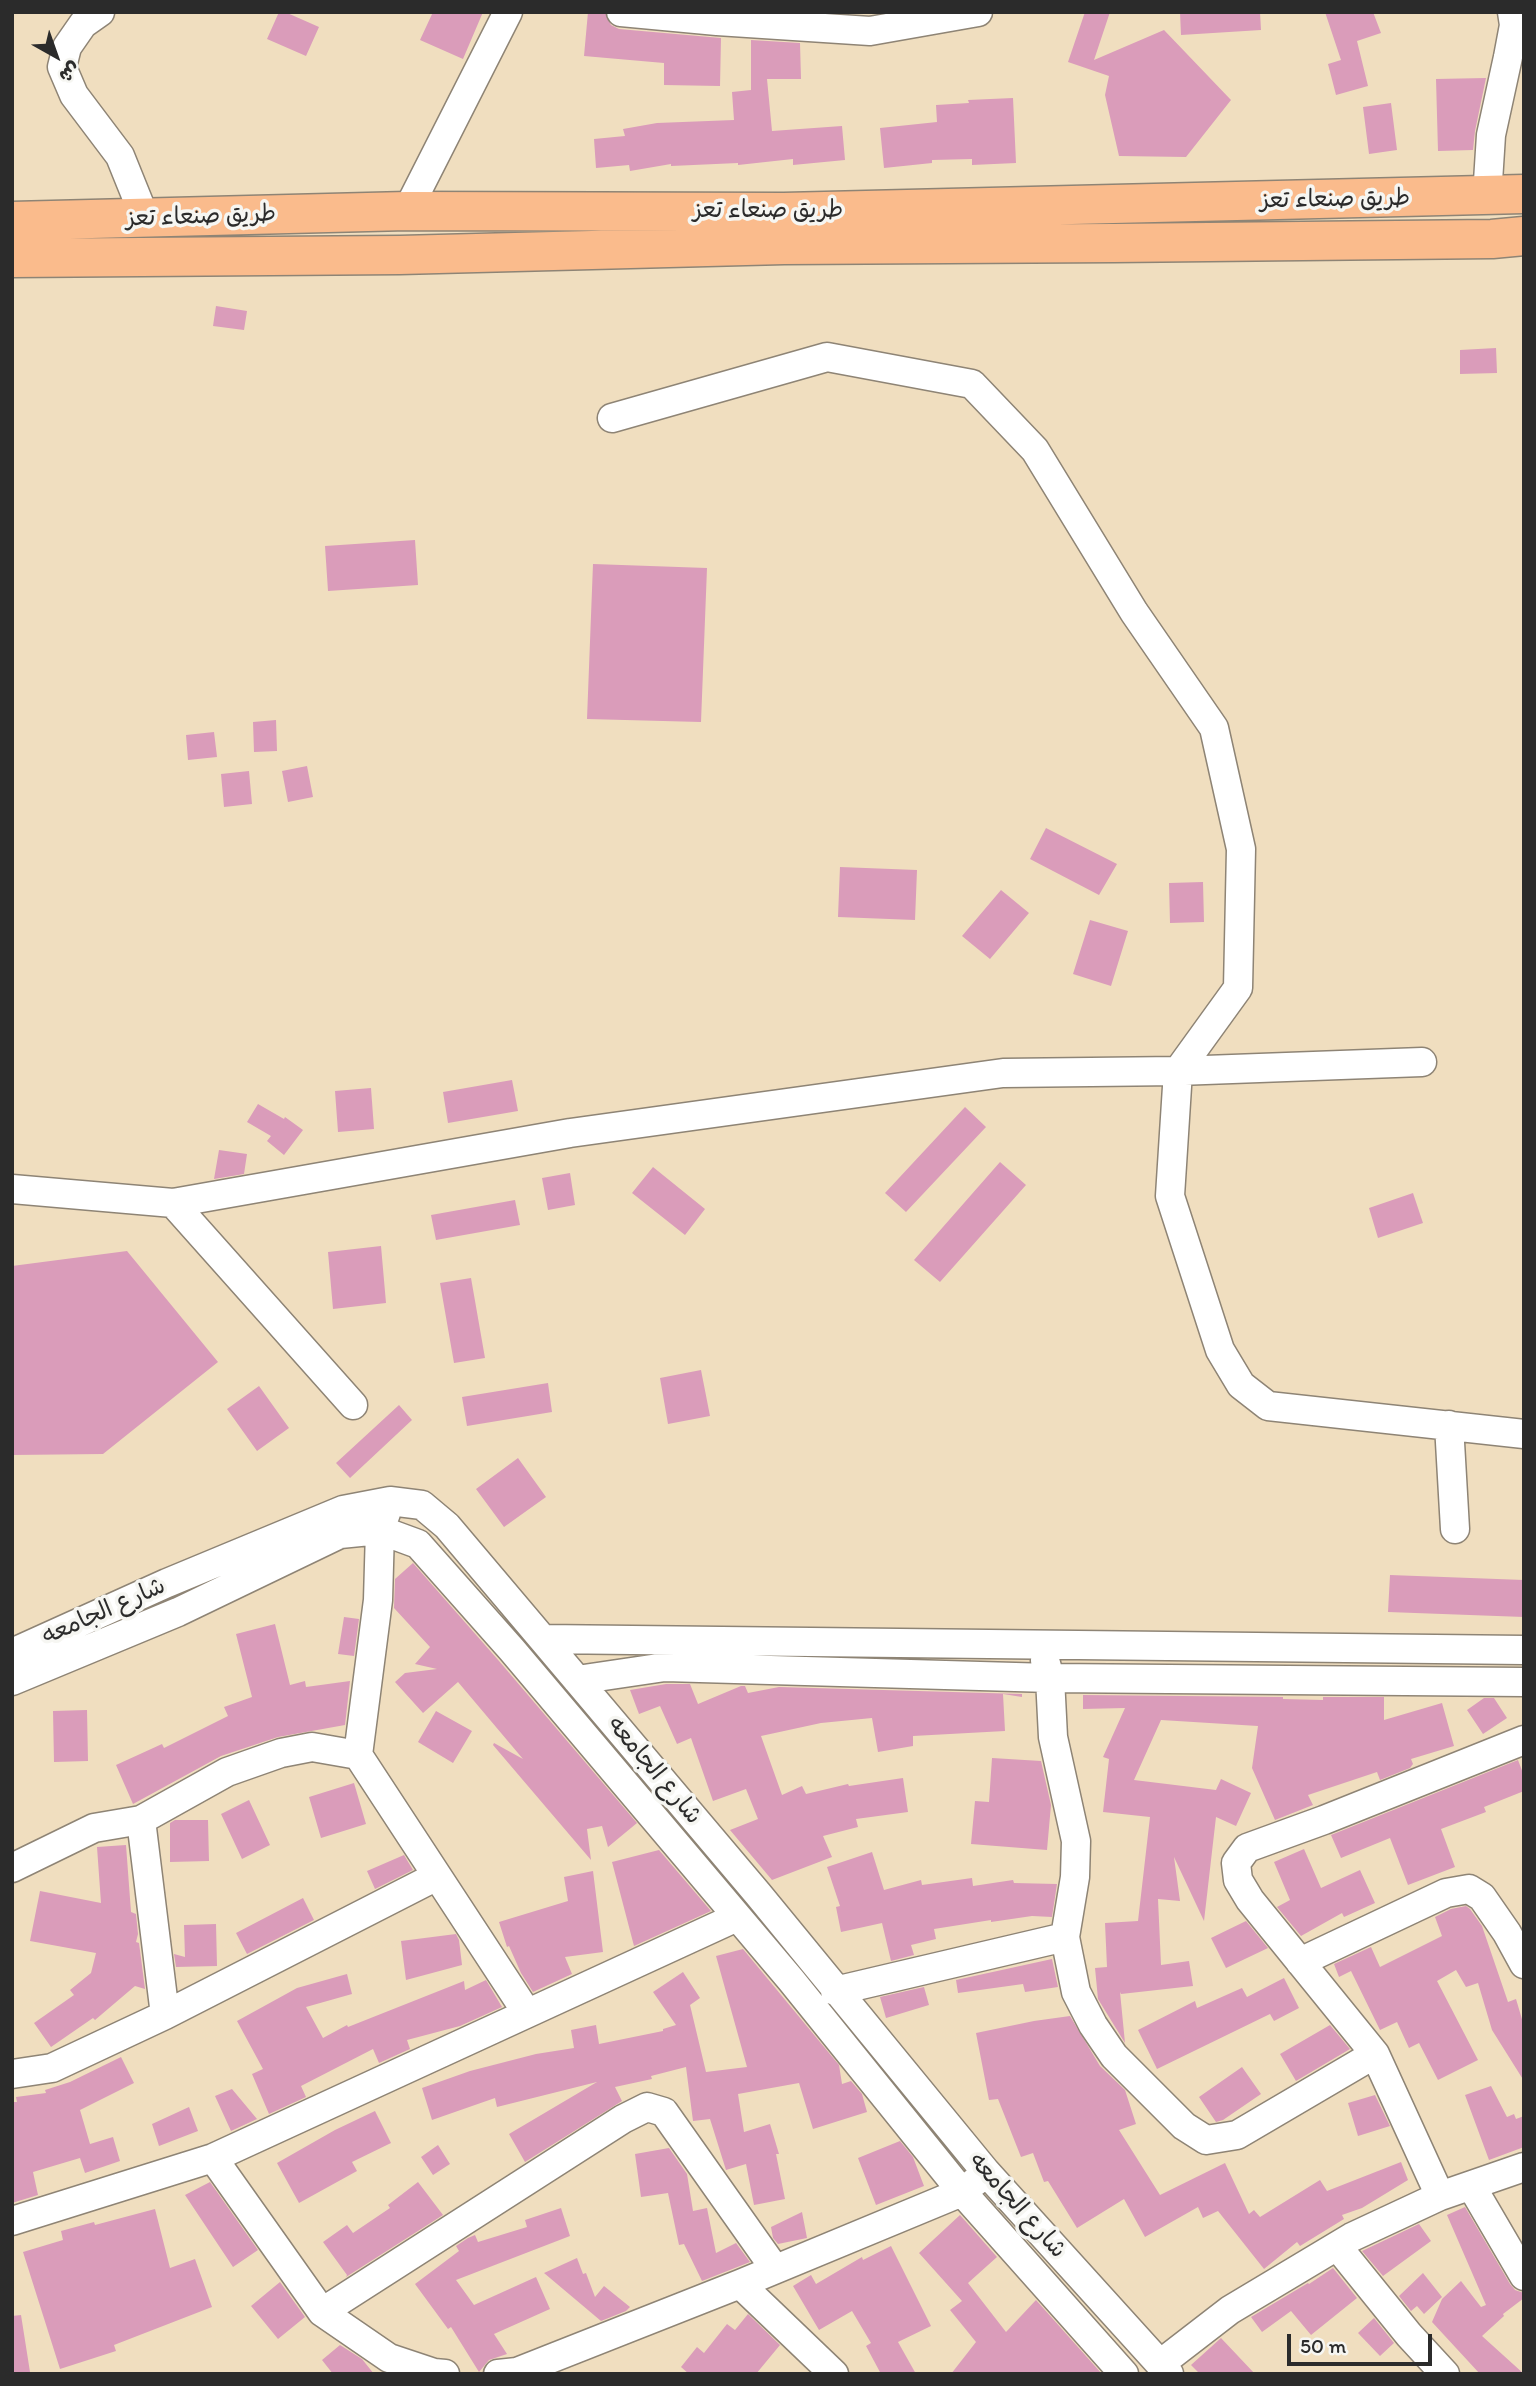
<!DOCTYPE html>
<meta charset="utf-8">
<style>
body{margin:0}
#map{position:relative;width:1536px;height:2386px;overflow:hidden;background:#f0debf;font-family:Itim,"Playpen Sans Arabic",sans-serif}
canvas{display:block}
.frame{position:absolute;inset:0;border:14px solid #2b2b2b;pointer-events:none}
.north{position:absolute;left:21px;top:21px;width:70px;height:70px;-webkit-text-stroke:5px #f6f6f2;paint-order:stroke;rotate:140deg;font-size:19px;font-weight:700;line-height:28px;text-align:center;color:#2b2b2b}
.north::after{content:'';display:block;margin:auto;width:24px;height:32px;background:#2b2b2b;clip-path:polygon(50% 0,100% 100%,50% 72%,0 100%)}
.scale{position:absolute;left:1287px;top:2334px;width:145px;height:32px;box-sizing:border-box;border:4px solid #2b2b2b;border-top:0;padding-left:9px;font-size:21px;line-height:24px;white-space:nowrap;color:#2b2b2b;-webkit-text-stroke:5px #f6f6f2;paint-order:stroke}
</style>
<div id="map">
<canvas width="1536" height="2386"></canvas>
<div class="frame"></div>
<div class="north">ش</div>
<div class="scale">50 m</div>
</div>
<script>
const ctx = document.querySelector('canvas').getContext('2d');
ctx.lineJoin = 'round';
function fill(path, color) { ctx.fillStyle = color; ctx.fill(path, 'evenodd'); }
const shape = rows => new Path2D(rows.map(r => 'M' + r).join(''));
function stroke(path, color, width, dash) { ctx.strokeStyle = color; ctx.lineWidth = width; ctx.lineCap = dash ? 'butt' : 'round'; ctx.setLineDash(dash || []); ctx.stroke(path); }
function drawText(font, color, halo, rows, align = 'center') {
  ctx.font = font + ' Itim,"Playpen Sans Arabic",sans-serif'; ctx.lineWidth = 7; ctx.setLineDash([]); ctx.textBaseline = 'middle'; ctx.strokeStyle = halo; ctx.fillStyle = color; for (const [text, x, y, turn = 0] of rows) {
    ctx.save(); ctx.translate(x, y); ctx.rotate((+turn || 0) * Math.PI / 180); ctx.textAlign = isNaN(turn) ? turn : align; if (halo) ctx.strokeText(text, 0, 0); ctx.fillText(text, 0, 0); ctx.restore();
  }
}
const building = shape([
 [279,12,285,12,319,27,306,56,267,39],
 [433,12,483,12,463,59,420,40],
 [588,12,605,12,611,25,619,29,721,38,720,86,664,85,664,63,584,56],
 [1085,12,1110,12,1094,60,1164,30,1231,100,1186,157,1119,156,1105,95,1109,76,1068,62],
 [1180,12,1260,12,1261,30,1181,35],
 [1325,12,1373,12,1381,33,1357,41,1368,86,1336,95,1328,64,1341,60],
 [751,40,800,43,801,79,767,79,772,131,842,126,845,160,793,165,793,159,738,165,738,163,671,166,671,164,630,171,629,165,596,168,594,139,625,136,623,129,657,123,734,120,732,92,751,90],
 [1486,78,1475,131,1473,150,1438,151,1436,79],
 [1013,98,1016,163,972,165,972,159,932,160,932,163,884,168,880,128,937,122,936,105,969,103,968,100],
 [1391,103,1397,150,1369,154,1363,107],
 [216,306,247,311,244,330,213,326],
 [1496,348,1497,373,1460,374,1460,350],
 [415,540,418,585,328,591,325,546],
 [593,564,707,568,701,722,587,719],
 [276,720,277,751,254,752,253,722],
 [214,732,217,757,188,760,186,735],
 [307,766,313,797,288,802,282,771],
 [249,771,252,804,224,807,221,774],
 [1046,828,1117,864,1099,895,1030,859],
 [840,867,917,870,915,920,838,917],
 [1203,882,1204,922,1170,923,1169,883],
 [1001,890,1029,913,990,959,962,936],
 [1090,920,1128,931,1111,986,1073,974],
 [512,1080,518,1111,448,1123,443,1092],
 [371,1088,374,1129,338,1132,335,1091],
 [258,1104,284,1119,285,1117,303,1130,284,1155,267,1141,271,1136,247,1122],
 [965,1107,986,1127,906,1212,885,1193],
 [219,1150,247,1154,244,1174,214,1179],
 [1000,1162,1026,1185,940,1282,914,1260],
 [653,1167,705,1209,685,1235,632,1193],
 [570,1173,575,1205,548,1210,542,1178],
 [1413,1193,1423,1223,1378,1238,1369,1208],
 [515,1200,520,1225,436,1240,431,1215],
 [381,1246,386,1303,333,1309,328,1252],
 [127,1251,218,1362,103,1454,12,1455,12,1266],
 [471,1278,485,1358,454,1363,440,1283],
 [701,1370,710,1416,668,1424,660,1378],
 [548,1383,552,1412,467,1426,462,1397],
 [259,1386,289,1428,257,1451,227,1409],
 [399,1405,412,1420,350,1478,336,1463],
 [518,1458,546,1497,504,1527,476,1489],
 [413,1563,499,1661,637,1823,608,1847,602,1826,587,1829,591,1860,493,1745,494,1743,523,1759,458,1682,423,1713,395,1682,405,1673,437,1669,415,1664,430,1647,394,1608,395,1579],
 [1390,1575,1524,1580,1524,1617,1388,1612],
 [344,1617,359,1619,354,1656,338,1654],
 [275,1624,290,1685,305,1681,306,1687,350,1681,345,1725,278,1737,221,1756,133,1804,116,1765,162,1744,164,1748,228,1716,224,1707,252,1697,236,1634],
 [666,1684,690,1684,698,1704,741,1686,745,1686,748,1693,779,1687,1022,1694,1022,1697,1003,1694,1005,1731,913,1736,913,1746,878,1752,872,1718,821,1723,761,1736,782,1795,802,1786,806,1794,848,1784,849,1786,903,1778,908,1812,856,1819,858,1827,823,1836,832,1857,772,1880,730,1830,758,1819,746,1789,713,1801,691,1738,677,1744,660,1706,639,1714,630,1690],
 [1083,1695,1283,1697,1283,1699,1323,1700,1323,1697,1384,1697,1384,1720,1442,1703,1454,1746,1411,1759,1413,1764,1410,1768,1380,1780,1377,1772,1308,1795,1313,1805,1275,1820,1252,1768,1258,1726,1161,1720,1134,1780,1216,1790,1221,1779,1251,1793,1236,1826,1216,1817,1204,1921,1174,1857,1180,1901,1158,1899,1161,1965,1189,1961,1193,1986,1121,1994,1120,1992,1125,2043,1098,1999,1095,1968,1107,1967,1105,1923,1138,1921,1150,1817,1103,1812,1109,1759,1103,1757,1125,1708,1083,1709],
 [1484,1698,1494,1698,1507,1718,1483,1734,1467,1710],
 [87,1710,88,1761,54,1762,53,1711],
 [436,1711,472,1731,453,1763,418,1742],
 [992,1758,1041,1761,1051,1805,1047,1850,971,1844,975,1801,989,1802],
 [1518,1760,1524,1776,1524,1791,1484,1807,1486,1812,1441,1829,1455,1867,1408,1885,1390,1838,1341,1858,1331,1835],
 [354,1783,366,1824,321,1838,309,1797],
 [249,1800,270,1845,242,1859,221,1814],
 [175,1820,208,1820,209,1861,170,1862,170,1823],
 [126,1845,131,1912,136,1914,138,1934,136,1942,139,1943,145,1989,135,1986,95,2020,93,2018,51,2047,34,2023,74,1995,70,1990,91,1973,96,1953,30,1941,40,1891,101,1903,97,1847],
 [1304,1849,1321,1888,1360,1870,1375,1903,1344,1917,1342,1913,1301,1936,1277,1907,1290,1900,1274,1862],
 [659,1850,711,1911,634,1946,612,1862],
 [872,1852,884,1890,921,1880,922,1885,972,1878,973,1886,1013,1880,1014,1883,1057,1884,1052,1917,1032,1916,991,1922,991,1920,934,1929,936,1939,911,1945,914,1955,891,1961,882,1923,841,1932,836,1907,840,1906,827,1867],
 [404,1855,413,1870,375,1889,367,1871],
 [593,1871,603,1952,565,1957,572,1974,533,1992,521,1973,509,1946,507,1947,499,1922,568,1901,564,1877],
 [303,1898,314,1920,247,1954,236,1933],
 [1466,1906,1470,1909,1482,1926,1508,2002,1516,1999,1524,2026,1524,2081,1492,2030,1478,1983,1466,1987,1456,1970,1437,1981,1478,2060,1438,2080,1419,2043,1409,2048,1397,2022,1380,2030,1351,1971,1339,1977,1334,1964,1371,1947,1380,1967,1442,1936,1435,1917,1451,1909],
 [1246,1921,1268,1948,1226,1968,1211,1938],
 [216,1924,217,1966,176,1967,174,1954,185,1957,184,1925],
 [456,1934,459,1940,462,1965,406,1980,401,1941],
 [743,1949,839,2065,842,2084,851,2081,862,2094,867,2112,813,2129,799,2083,738,2094,744,2132,770,2124,779,2154,776,2154,785,2199,754,2205,746,2164,726,2170,710,2119,693,2121,686,2067,651,2076,652,2079,615,2087,622,2101,525,2162,509,2134,597,2082,497,2107,495,2098,432,2120,422,2088,470,2071,536,2054,574,2048,571,2030,596,2025,599,2044,663,2031,663,2029,676,2025,653,1992,683,1972,700,1998,690,2005,706,2072,747,2067,716,1956],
 [1052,1959,1058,1987,1025,1992,1023,1984,958,1993,956,1980],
 [347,1974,352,1994,306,2007,323,2038,347,2025,348,2027,464,1981,465,1990,486,1980,502,2007,460,2026,407,2040,410,2049,379,2063,373,2049,301,2086,306,2097,269,2114,252,2074,263,2069,237,2021,297,1988],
 [1284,1978,1299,2008,1274,2021,1270,2014,1157,2069,1138,2030,1195,2001,1197,2008,1242,1988,1247,1997],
 [924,1987,929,2005,886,2018,880,1997],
 [1070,2016,1100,2066,1125,2090,1136,2124,1119,2130,1160,2195,1225,2163,1249,2214,1254,2210,1260,2217,1320,2180,1327,2191,1401,2162,1408,2180,1362,2208,1342,2215,1344,2219,1300,2246,1297,2242,1264,2269,1218,2211,1203,2218,1198,2207,1145,2237,1124,2199,1077,2228,1048,2181,1044,2182,1033,2153,1021,2157,998,2099,989,2100,976,2033,1034,2021],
 [1330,2025,1350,2049,1296,2081,1280,2054],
 [121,2057,134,2083,80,2110,90,2144,113,2137,120,2161,85,2173,80,2158,33,2172,38,2195,12,2203,12,2102,17,2102,16,2097,46,2093,45,2090,70,2082],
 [1242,2067,1261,2094,1223,2120,1216,2122,1199,2097],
 [1491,2086,1507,2117,1514,2114,1516,2119,1524,2116,1524,2147,1489,2160,1465,2095],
 [232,2089,257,2119,231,2131,215,2096],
 [1375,2095,1390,2126,1358,2136,1348,2103],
 [189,2107,198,2131,159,2146,152,2124],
 [375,2111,391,2143,352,2162,357,2171,299,2203,277,2163,335,2130],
 [900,2141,913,2157,924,2186,876,2205,858,2158],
 [438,2145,450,2164,433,2175,421,2157],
 [669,2148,687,2174,693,2211,707,2208,716,2253,736,2243,750,2262,702,2281,684,2244,679,2245,668,2193,641,2197,635,2154],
 [210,2182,258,2250,233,2267,185,2195],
 [418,2182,443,2215,346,2277,347,2275,323,2242,347,2225,353,2233,390,2208,388,2205],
 [1465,2207,1510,2284,1515,2290,1524,2293,1524,2298,1503,2314,1504,2316,1482,2336,1524,2374,1480,2374,1432,2322,1442,2299,1461,2281,1481,2307,1486,2305,1447,2215],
 [561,2208,570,2236,456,2280,474,2305,536,2277,550,2309,494,2334,507,2354,489,2360,479,2372,451,2327,448,2329,415,2284,459,2251,456,2246,468,2238,475,2235,478,2242,527,2227,525,2220],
 [155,2209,170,2268,195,2259,212,2307,114,2345,116,2351,60,2369,23,2252,63,2240,61,2231,94,2222,95,2225],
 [802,2212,807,2238,778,2244,773,2238,771,2227],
 [960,2215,997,2257,968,2283,1006,2332,1036,2300,1102,2374,951,2374,976,2342,950,2310,962,2301,919,2253],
 [1419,2224,1431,2241,1383,2276,1362,2251],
 [891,2246,931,2326,898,2342,916,2374,881,2374,866,2346,871,2343,852,2311,819,2330,793,2286,811,2275,816,2284,862,2257,863,2260],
 [577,2258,583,2274,586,2273,595,2297,604,2286,630,2307,626,2311,601,2321,544,2273],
 [1333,2268,1357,2298,1311,2335,1291,2311,1262,2332,1251,2317,1308,2283,1309,2284],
 [1423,2273,1442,2297,1424,2314,1417,2306,1411,2311,1399,2296],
 [280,2282,305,2317,278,2339,251,2306],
 [748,2314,780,2345,756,2374,689,2374,681,2367,697,2347,704,2353,727,2324,735,2330],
 [21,2315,30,2372,12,2374,12,2316],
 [1374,2318,1394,2343,1380,2356,1358,2333],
 [1221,2338,1255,2374,1200,2374,1191,2365],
 [340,2345,362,2359,374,2374,333,2374,322,2360]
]);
const minor = shape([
 [100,12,83,24,67,47,62,67,74,95,120,156,145,218],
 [621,12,717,21,720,12],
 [717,21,870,31,978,12],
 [1487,197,1491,135,1508,57,1514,25,1512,12],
 [407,211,508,12],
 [612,418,827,357,972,384,1035,450,1134,612,1214,728,1241,849,1238,988,1178,1071,1170,1196,1220,1350,1241,1385,1268,1406,1524,1434],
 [12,1189,173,1203,570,1133,1003,1073,1178,1071,1422,1062],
 [173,1203,353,1405],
 [1449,1425,1455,1529],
 [386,1513,380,1530,378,1600,358,1755,527,2013],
 [543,1639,1524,1650],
 [12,1653,167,1583,343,1510,390,1501,422,1505,447,1526,758,1894,986,2172,1169,2374],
 [1045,1660,1050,1678,1053,1737,1076,1841,1075,1877,1065,1937,1076,1992,1093,2025,1114,2056,1184,2126,1206,2140,1237,2135,1375,2054],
 [577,1680,665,1667,1050,1678,1524,1682],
 [12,1681,178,1612,340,1534,380,1530,418,1544,512,1650,791,1980,962,2192,1124,2374],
 [141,1820,165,2015],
 [12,1868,94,1828,141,1820,227,1772,281,1753,312,1747,358,1755],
 [1300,1962,1446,1893,1469,1889,1482,1897,1507,1933,1524,1964],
 [835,1991,1065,1937],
 [12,2074,52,2068,165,2015,437,1876],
 [213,2158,322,2312,389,2358,434,2373,445,2374],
 [1472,2187,1524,2276],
 [1440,2196,1375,2054,1250,1900,1238,1880,1236,1863,1247,1848,1324,1820,1524,1740],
 [12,2221,213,2158,737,1917],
 [1337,2246,1409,2335,1445,2374],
 [740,2284,834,2374],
 [322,2312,623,2119,647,2107,664,2112,775,2269],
 [1160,2364,1230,2310,1352,2237,1440,2196,1524,2167],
 [498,2374,517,2372,740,2284,962,2192,976,2181]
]);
const highway = shape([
 [12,221,407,211,784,212,1524,194],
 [12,258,400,255,784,245,1114,243,1492,239,1524,236]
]);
const streetNames = [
 ["طريق صنعاء تعز",1335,200,-1],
 ["طريق صنعاء تعز",768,211],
 ["طريق صنعاء تعز",201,217,-2],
 ["شارع الجامعه",104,1612,-24],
 ["شارع الجامعه",654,1771,50],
 ["شارع الجامعه",1017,2206,48]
];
fill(building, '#da9cba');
stroke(minor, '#8e8475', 31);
stroke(highway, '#8e8475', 41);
stroke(minor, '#fff', 28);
stroke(highway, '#fabb8c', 38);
drawText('24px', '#2b2b2b', '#f6f6f2', streetNames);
</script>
